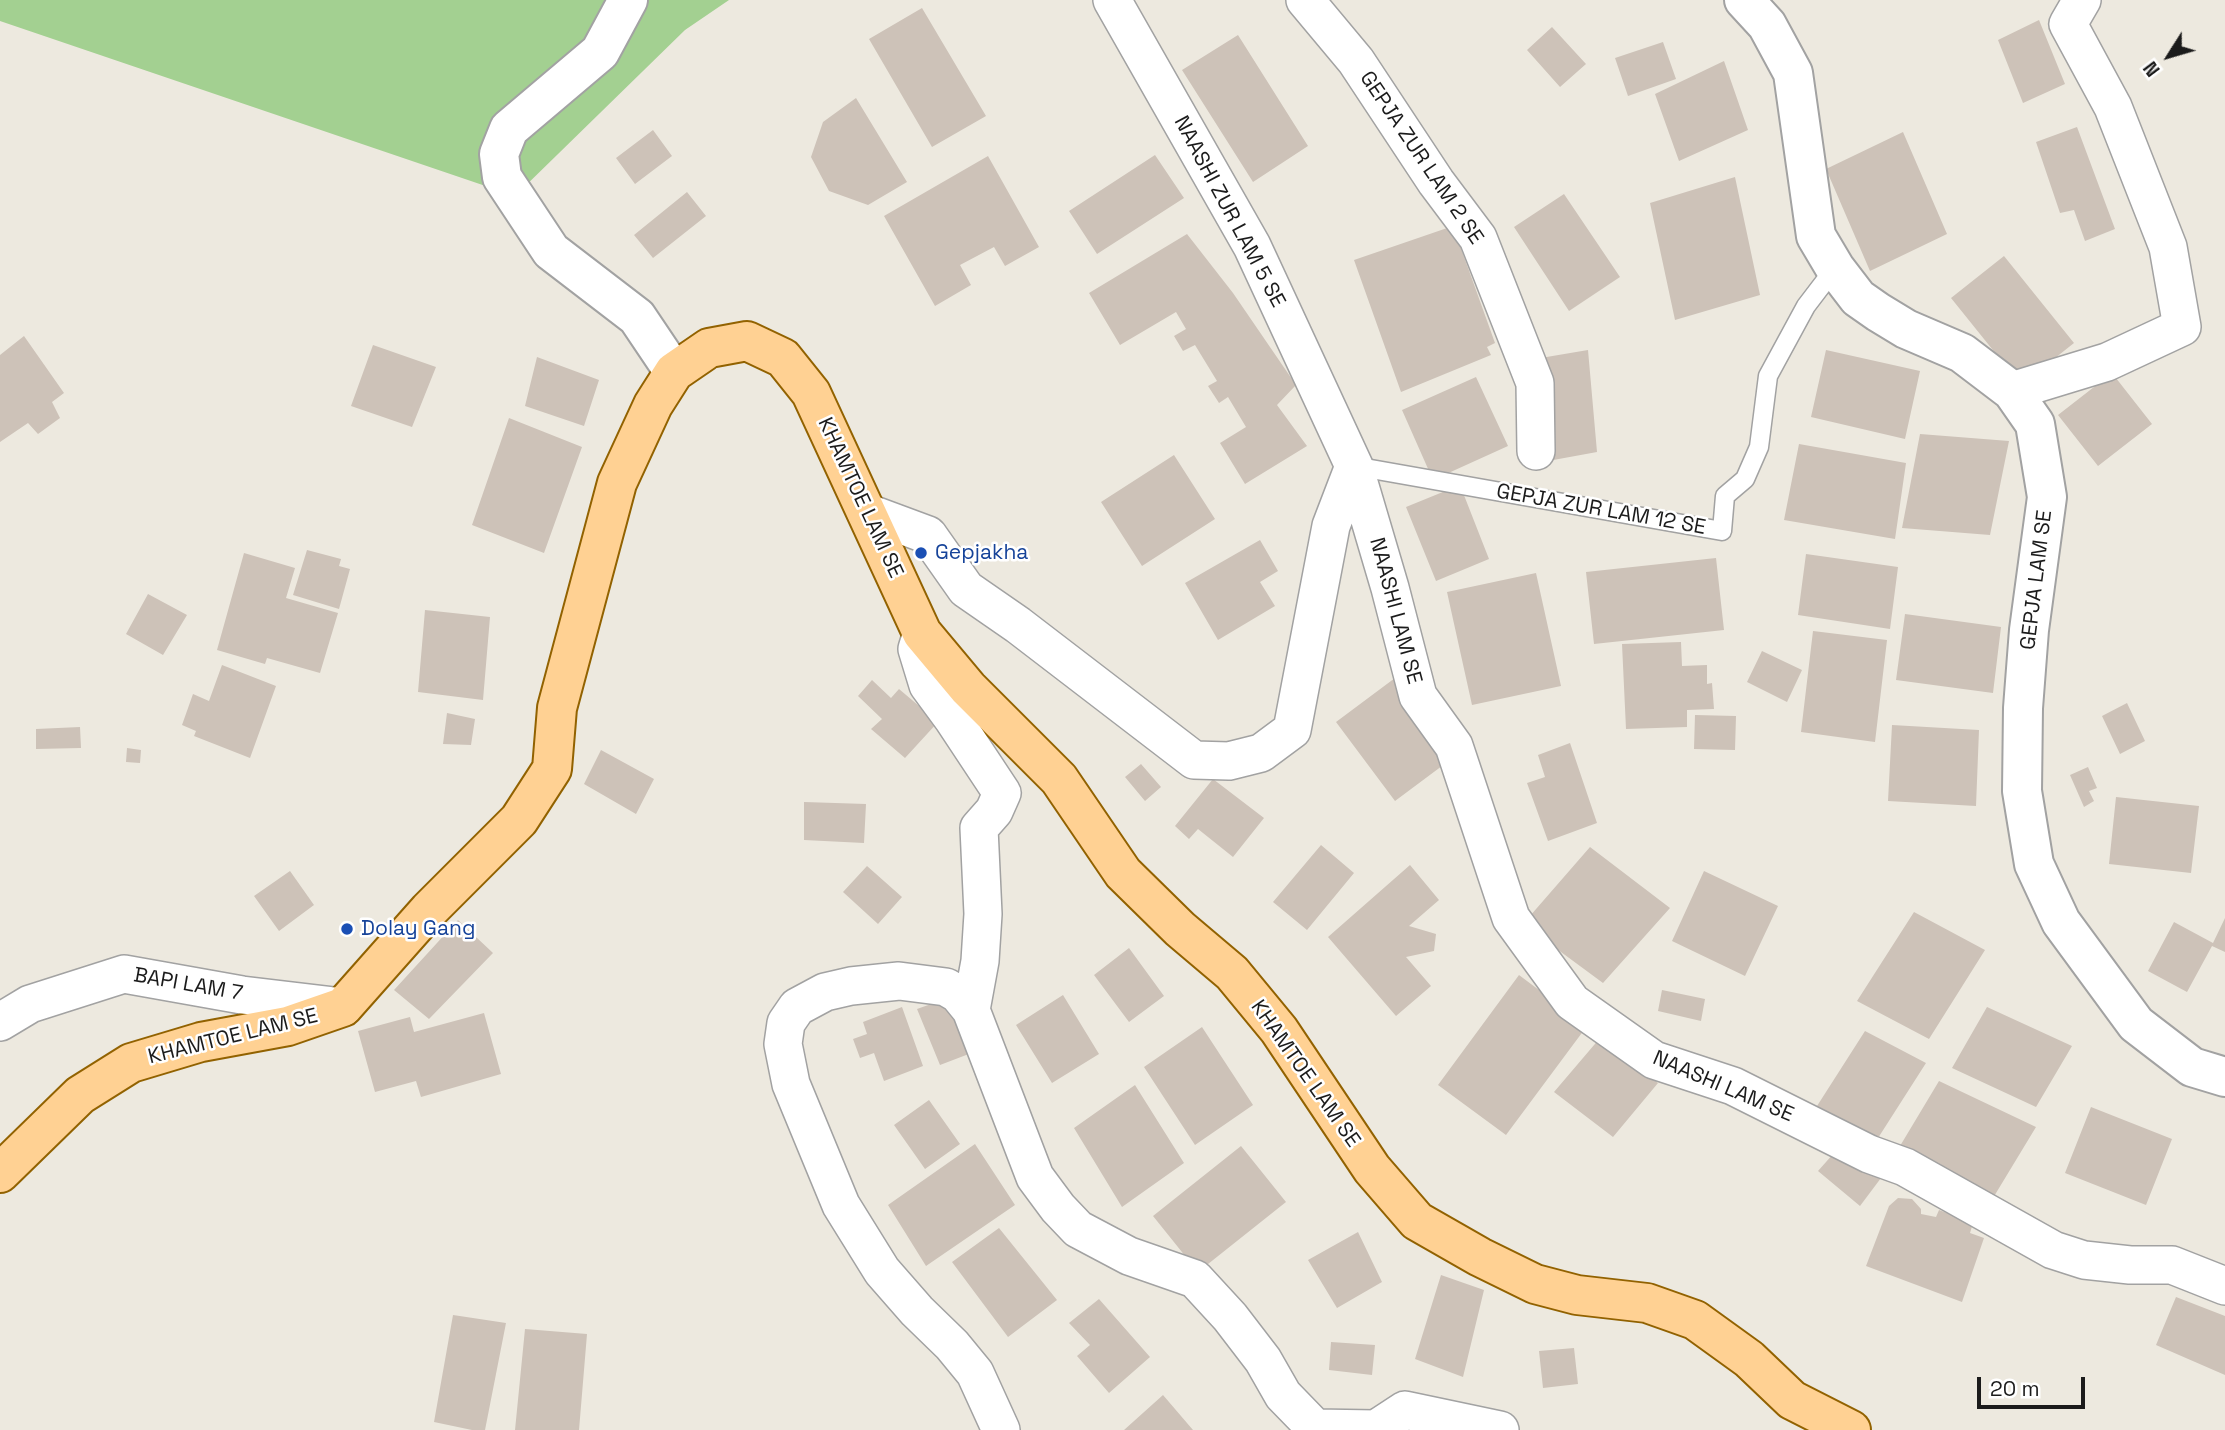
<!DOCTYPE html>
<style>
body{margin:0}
#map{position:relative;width:2225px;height:1430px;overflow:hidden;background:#ede9df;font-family:"Space Grotesk",sans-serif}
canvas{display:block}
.north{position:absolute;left:2134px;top:21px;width:70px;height:70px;-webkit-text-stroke:5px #fff;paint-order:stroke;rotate:233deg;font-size:19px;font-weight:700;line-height:28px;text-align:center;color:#1b1b1b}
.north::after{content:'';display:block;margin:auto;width:24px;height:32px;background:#1b1b1b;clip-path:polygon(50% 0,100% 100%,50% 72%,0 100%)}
.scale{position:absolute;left:1977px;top:1377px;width:108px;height:32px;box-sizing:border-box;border:4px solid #1b1b1b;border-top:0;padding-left:9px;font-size:21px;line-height:24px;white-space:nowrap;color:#1b1b1b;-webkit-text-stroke:5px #fff;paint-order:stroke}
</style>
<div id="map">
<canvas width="2225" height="1430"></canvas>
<div class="north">N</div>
<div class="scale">20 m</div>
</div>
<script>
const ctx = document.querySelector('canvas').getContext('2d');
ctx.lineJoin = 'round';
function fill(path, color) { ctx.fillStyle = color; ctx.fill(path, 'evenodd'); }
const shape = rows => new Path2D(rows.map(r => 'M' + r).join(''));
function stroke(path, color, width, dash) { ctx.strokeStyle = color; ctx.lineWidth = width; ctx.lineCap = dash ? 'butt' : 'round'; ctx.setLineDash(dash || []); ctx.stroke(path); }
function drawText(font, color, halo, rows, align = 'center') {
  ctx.font = font + ' "Space Grotesk",sans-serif'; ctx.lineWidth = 5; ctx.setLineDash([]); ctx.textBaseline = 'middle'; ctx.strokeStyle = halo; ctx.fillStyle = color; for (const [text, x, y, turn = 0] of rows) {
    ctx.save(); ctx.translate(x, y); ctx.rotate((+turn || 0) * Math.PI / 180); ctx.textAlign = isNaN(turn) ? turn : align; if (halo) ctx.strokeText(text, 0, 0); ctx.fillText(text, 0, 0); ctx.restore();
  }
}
const forest = shape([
 [0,0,729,0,685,30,515,196,0,21]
]);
const building = shape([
 [922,8,986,116,932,147,869,39],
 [2039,20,2065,84,2023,103,1998,40],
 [1552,27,1586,64,1560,87,1527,50],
 [1238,35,1308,146,1253,182,1182,70],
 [1663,42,1676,79,1628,96,1615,58],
 [1724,61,1748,130,1679,161,1655,94],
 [856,98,907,182,868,205,829,191,811,157,823,122],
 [2077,127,2115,229,2085,241,2074,210,2060,213,2036,142],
 [653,130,672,156,635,184,616,158],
 [1903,132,1947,234,1870,271,1826,169],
 [1155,155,1184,198,1097,254,1069,211],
 [988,156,1039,247,1005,266,994,247,960,265,971,285,935,306,884,216],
 [1735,177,1760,295,1675,320,1650,203],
 [687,192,706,216,653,258,634,235],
 [1564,194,1620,277,1569,311,1514,227],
 [1453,226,1495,343,1487,347,1491,355,1401,392,1354,260],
 [1187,234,1233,293,1296,385,1277,405,1307,446,1245,484,1220,443,1246,427,1228,397,1219,403,1208,386,1217,381,1195,345,1183,351,1174,336,1186,329,1176,312,1120,345,1089,293],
 [2004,256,2074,343,2021,385,1951,298],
 [24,336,64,393,52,402,60,418,38,434,28,423,0,442,0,355],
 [373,345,436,367,412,427,351,406],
 [1588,350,1597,452,1526,465,1517,362],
 [1826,350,1920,371,1905,439,1811,417],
 [537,357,599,380,584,426,525,406],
 [2112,373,2152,424,2098,466,2058,415],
 [1476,377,1508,446,1433,480,1402,410],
 [509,418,582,447,544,553,472,525],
 [1920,434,2009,441,1990,535,1902,528],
 [1799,444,1906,463,1895,539,1784,520],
 [1174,455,1215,519,1142,566,1101,502],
 [1460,485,1489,559,1436,581,1406,507],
 [1260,540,1278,571,1260,582,1275,606,1218,640,1185,583],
 [307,550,341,559,339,566,350,569,339,609,293,595],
 [244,553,295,568,286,598,338,613,320,673,267,658,265,664,217,650],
 [1806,554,1898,567,1890,629,1798,615],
 [1716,558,1724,630,1594,644,1586,572],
 [1536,573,1561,686,1472,705,1447,592],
 [148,594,187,615,163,655,126,634],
 [425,610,490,617,483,700,418,692],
 [1905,614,2001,627,1993,693,1896,680],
 [1813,631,1887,640,1875,742,1801,732],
 [1681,642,1682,666,1707,665,1707,684,1712,683,1714,709,1687,710,1687,727,1626,729,1622,644],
 [1762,651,1802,670,1787,702,1747,682],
 [222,665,276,686,250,758,194,736,196,731,182,725,193,694,209,701],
 [1395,678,1454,757,1395,801,1336,722],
 [872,680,891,698,899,689,938,722,905,758,871,729,882,719,858,696],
 [2127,703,2145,741,2120,754,2102,716],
 [447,713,475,719,471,745,443,744],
 [1695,715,1736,716,1735,750,1694,749],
 [1892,725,1979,730,1976,806,1888,801],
 [80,727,81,748,36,749,36,729],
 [1570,743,1597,823,1548,841,1527,783,1545,777,1538,755],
 [127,748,141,750,140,763,126,762],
 [601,750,654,779,636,814,584,784],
 [1141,764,1161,787,1145,801,1125,777],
 [2088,767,2097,788,2089,791,2094,801,2084,807,2070,775],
 [1213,779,1264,818,1233,857,1198,829,1189,839,1175,826],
 [2116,797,2199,806,2191,873,2109,864],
 [804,802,866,804,864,843,804,840],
 [1321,845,1354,873,1307,930,1273,902],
 [1590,847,1670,908,1603,983,1523,924],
 [1410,865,1439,900,1409,926,1436,934,1434,951,1406,957,1431,986,1396,1016,1328,937],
 [867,866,902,897,878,924,843,892],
 [290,871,314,905,279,931,254,896],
 [1704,871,1778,906,1745,976,1672,941],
 [1914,912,1985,950,1929,1039,1857,1001],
 [2225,918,2225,952,2212,946,2187,992,2148,971,2174,922,2213,943],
 [458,920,493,953,429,1019,394,990],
 [1129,948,1164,996,1129,1022,1094,975],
 [1519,975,1587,1026,1506,1135,1438,1085],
 [1662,990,1705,999,1701,1021,1658,1011],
 [1063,995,1099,1054,1052,1083,1016,1025],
 [951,997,974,1052,940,1065,917,1009],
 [902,1007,923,1066,884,1081,874,1053,860,1058,853,1039,867,1034,863,1022],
 [1987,1007,2072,1046,2036,1107,1952,1068],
 [484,1013,501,1074,421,1097,416,1081,375,1092,358,1031,410,1017,414,1032],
 [1202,1027,1253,1105,1195,1145,1144,1067],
 [1865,1031,1926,1063,1871,1149,1810,1117],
 [1600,1038,1658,1083,1613,1137,1554,1092],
 [1939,1081,2036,1127,1993,1198,1897,1151],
 [1135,1085,1184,1163,1122,1207,1074,1128],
 [929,1100,960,1144,925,1169,894,1125],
 [2091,1107,2172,1139,2146,1205,2065,1173],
 [975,1144,1015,1205,926,1266,888,1205],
 [1842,1144,1884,1174,1860,1206,1818,1171],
 [1241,1146,1286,1202,1198,1272,1153,1216],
 [1898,1198,1912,1199,1921,1209,1921,1214,1936,1217,1939,1210,1973,1223,1970,1233,1984,1238,1962,1302,1866,1266,1889,1206],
 [999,1228,1057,1300,1008,1337,952,1262],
 [1358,1232,1382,1282,1337,1308,1308,1260],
 [1441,1275,1484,1290,1463,1377,1415,1359],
 [2176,1297,2225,1316,2225,1375,2156,1345],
 [1099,1299,1150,1357,1109,1393,1077,1356,1090,1345,1069,1323],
 [453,1315,506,1323,485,1430,472,1430,434,1422],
 [525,1329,587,1334,579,1430,515,1430],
 [1331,1342,1375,1345,1372,1375,1329,1370],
 [1574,1348,1578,1384,1543,1388,1539,1351],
 [1163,1395,1193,1430,1124,1430]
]);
const service = shape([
 [1354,466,1722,531,1725,496,1745,479,1759,447,1768,376,1806,306,1835,268]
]);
const minor = shape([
 [1112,0,1252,246,1354,466,1390,588,1418,696,1454,746,1511,918,1572,1002,1654,1060,1733,1086,1869,1154,1905,1167,2053,1250,2084,1260,2130,1265,2172,1265,2225,1286],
 [1305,0,1356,61,1436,182,1478,238,1535,383,1536,451],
 [2012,391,2107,362,2182,327,2168,247,2113,107,2068,24,2082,0],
 [866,512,928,535,966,589,1018,625,1194,760,1229,761,1261,753,1292,730,1331,526,1354,466],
 [922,633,917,649,928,685,953,719,1002,793,994,811,979,828,983,914,980,961,971,1010,1035,1177,1058,1208,1078,1229,1129,1256,1195,1279,1230,1317,1263,1360,1283,1395,1315,1428,1376,1429,1405,1410,1500,1430],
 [971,1010,958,994,946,987,899,981,851,986,825,992,797,1007,786,1023,783,1044,791,1084,841,1205,882,1271,917,1311,952,1345,975,1373,1001,1430],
 [0,1022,30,1004,124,974,242,995,343,1007]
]);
const tertiary = shape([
 [628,0,600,52,509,129,499,154,502,177,551,251,637,317,674,372],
 [1744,0,1767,25,1793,73,1816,236,1835,268,1858,298,1878,312,1906,329,1962,353,2012,391,2035,424,2047,497,2029,630,2023,708,2022,791,2034,864,2061,922,2136,1024,2192,1067,2225,1077]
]);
const primary = shape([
 [0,1173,80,1095,131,1063,201,1042,288,1026,343,1007,429,910,519,820,552,769,557,708,617,483,653,405,674,372,709,348,747,341,783,358,811,393,922,633,968,688,1059,779,1123,873,1180,929,1232,973,1279,1030,1372,1169,1417,1221,1480,1257,1535,1284,1577,1295,1647,1303,1695,1320,1749,1359,1792,1400,1851,1430]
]);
const markers = [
 [921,553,7,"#1a4fb4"],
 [347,929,7,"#1a4fb4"]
];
const streetNames = [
 ["GEPJA ZUR LAM 2 SE",1421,158,56],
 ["NAASHI ZUR LAM 5 SE",1229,212,62],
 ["KHAMTOE LAM SE",860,498,65],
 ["GEPJA ZUR LAM 12 SE",1601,510,10],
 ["GEPJA LAM SE",2037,580,-83],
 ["NAASHI LAM SE",1395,611,75],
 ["BAPI LAM 7",188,985,10],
 ["KHAMTOE LAM SE",233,1037,-14],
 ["KHAMTOE LAM SE",1305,1074,55],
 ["NAASHI LAM SE",1723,1087,23]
];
const transitNames = [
 ["Gepjakha",935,553],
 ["Dolay Gang",361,929]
];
fill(forest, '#a3d091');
fill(building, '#cdc2b8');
stroke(service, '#a2a2a2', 21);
stroke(minor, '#a2a2a2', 40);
stroke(tertiary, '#a2a2a2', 42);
stroke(primary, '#926200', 42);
stroke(service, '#fff', 18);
stroke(minor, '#fff', 37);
stroke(tertiary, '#fff', 38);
stroke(primary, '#ffd193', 38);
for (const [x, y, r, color] of markers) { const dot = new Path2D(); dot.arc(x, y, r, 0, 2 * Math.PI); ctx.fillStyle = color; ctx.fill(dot); stroke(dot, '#fff', 2.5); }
drawText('21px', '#1b1b1b', '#fff', streetNames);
drawText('21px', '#164399', '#fff', transitNames, 'left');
</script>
